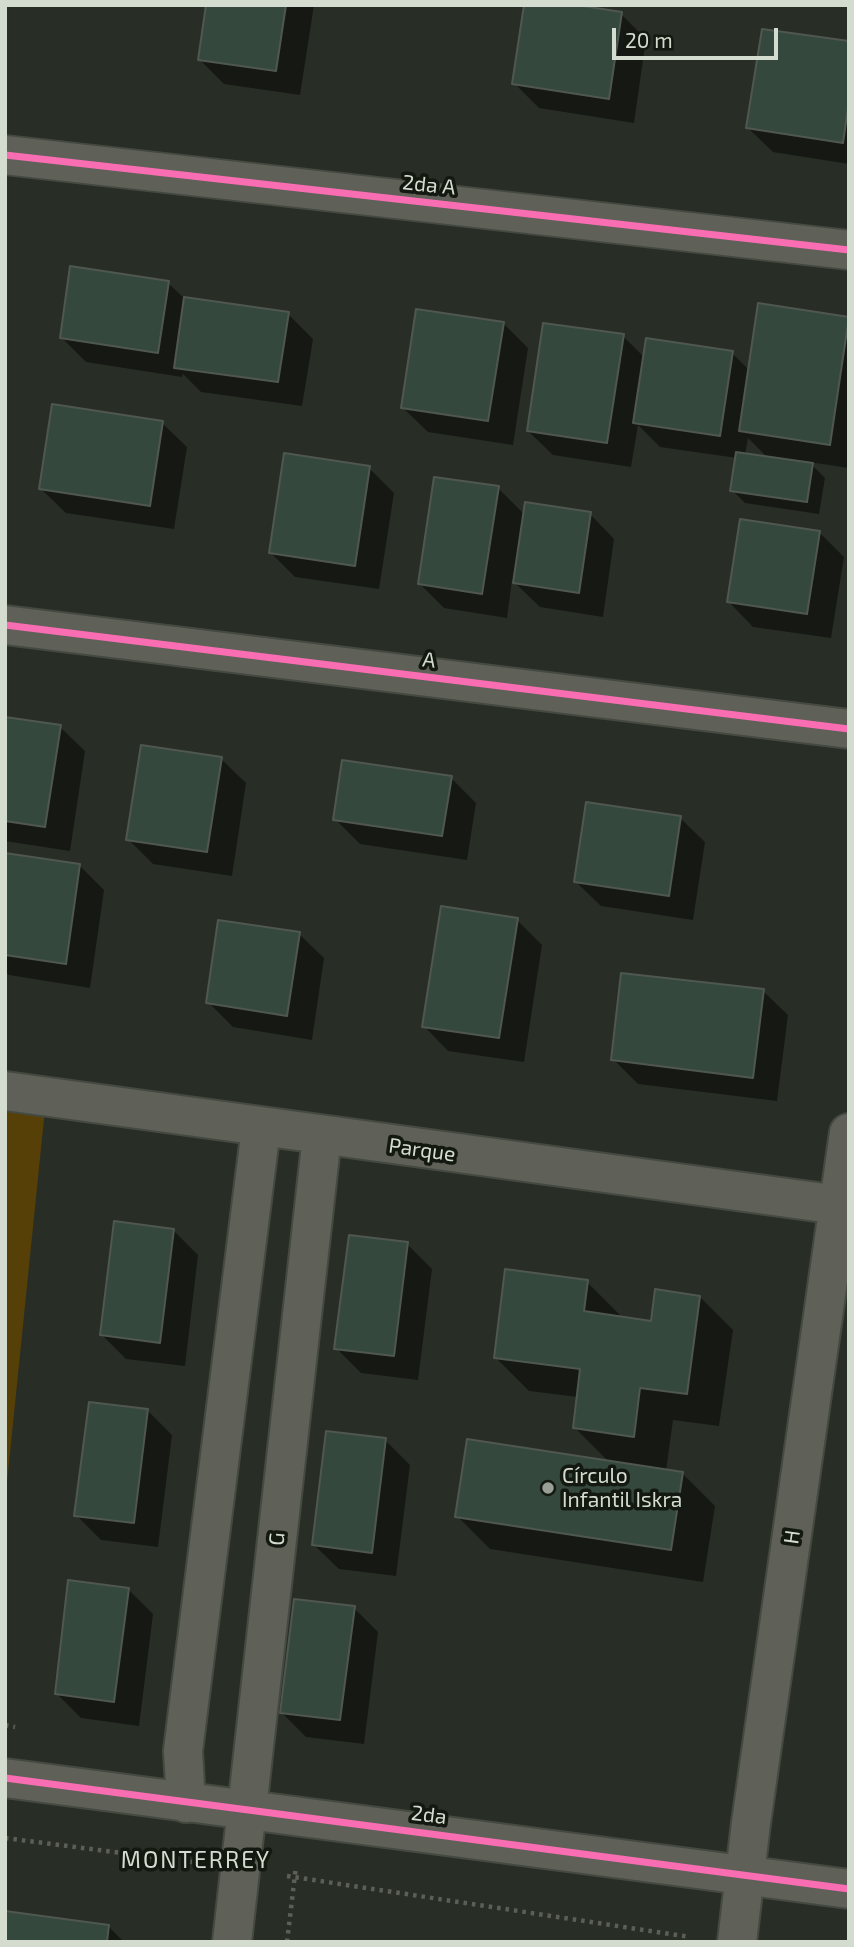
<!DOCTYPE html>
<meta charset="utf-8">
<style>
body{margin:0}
#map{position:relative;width:854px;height:1947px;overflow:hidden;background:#282e25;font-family:"Exo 2",sans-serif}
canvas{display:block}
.frame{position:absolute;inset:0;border:7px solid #d4dcd0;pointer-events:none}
.scale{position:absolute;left:612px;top:28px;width:166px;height:32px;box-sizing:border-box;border:4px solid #d4dcd0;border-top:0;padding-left:9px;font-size:21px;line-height:24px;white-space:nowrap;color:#d4dcd0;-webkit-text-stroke:5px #131810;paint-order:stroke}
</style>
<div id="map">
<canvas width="854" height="1947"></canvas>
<div class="frame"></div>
<div class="scale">20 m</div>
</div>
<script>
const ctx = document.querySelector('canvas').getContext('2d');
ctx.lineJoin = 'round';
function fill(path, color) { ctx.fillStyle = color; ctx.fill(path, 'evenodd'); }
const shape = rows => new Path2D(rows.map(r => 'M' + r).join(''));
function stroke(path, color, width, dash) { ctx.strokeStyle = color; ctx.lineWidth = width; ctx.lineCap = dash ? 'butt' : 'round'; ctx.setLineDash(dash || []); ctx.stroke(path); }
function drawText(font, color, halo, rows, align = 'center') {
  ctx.font = font + ' "Exo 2",sans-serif'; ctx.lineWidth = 7; ctx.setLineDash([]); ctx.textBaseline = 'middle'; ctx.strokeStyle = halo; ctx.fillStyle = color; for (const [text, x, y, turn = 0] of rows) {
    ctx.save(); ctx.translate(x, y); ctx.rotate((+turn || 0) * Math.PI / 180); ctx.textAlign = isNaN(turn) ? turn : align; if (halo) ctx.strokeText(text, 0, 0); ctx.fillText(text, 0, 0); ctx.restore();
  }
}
const green = shape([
 [5,1107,45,1109,5,1502]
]);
const shadow = shape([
 [208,5,314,5,300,95,224,84,200,60],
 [621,14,646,39,634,123,539,108,514,83],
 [849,43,849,164,773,152,748,128],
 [168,283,184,298,288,314,313,339,302,406,201,392,183,374,182,377,86,362,62,338],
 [760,305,849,319,849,468,809,462,825,478,819,514,745,503,732,490,737,458,660,447,638,425,631,467,553,455,528,431,623,336,645,358,732,353,750,371],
 [748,438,769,459,745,455],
 [503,323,528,348,513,445,428,432,403,408],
 [162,423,187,447,174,529,66,513,41,489],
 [369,468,394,493,379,589,295,577,270,552],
 [498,488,525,515,590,514,614,539,603,617,540,607,512,580,507,618,444,608,419,583],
 [819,532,844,557,831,638,753,627,729,602],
 [5,719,60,727,85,751,70,851,5,841],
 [221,759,246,783,232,876,153,864,128,839],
 [451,778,476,803,467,860,360,844,335,819],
 [680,818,705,842,693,920,601,906,576,882],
 [5,855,80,866,104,890,90,988,9,975,5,972],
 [517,920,542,945,524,1062,448,1051,424,1026],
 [299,934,324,958,312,1040,233,1027,208,1002],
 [763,991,788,1015,777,1101,638,1084,613,1059],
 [173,1230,198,1255,185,1366,126,1359,102,1335],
 [407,1244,432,1269,418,1380,361,1373,336,1348],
 [587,1282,620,1315,620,1318,653,1323,700,1297,733,1330,719,1426,673,1420,666,1471,682,1473,715,1506,703,1582,490,1549,457,1516,609,1462,575,1428,578,1397,529,1391,496,1358],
 [148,1411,172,1435,158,1547,101,1540,76,1515],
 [385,1440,410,1465,396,1576,339,1569,314,1545],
 [128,1589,153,1614,139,1726,81,1718,57,1694],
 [354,1608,378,1632,364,1744,306,1737,281,1712],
 [108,1926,124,1942,5,1942]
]);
const building = shape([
 [206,5,286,5,276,71,198,60,206,5],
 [524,5,576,5,622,12,609,99,512,84,524,5],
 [762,29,849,41,849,101,843,143,746,128,762,29],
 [70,266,169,281,158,353,60,338,70,266],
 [184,297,289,312,278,382,174,368,184,297],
 [758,303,849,317,830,445,739,431,758,303],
 [416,309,504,322,488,421,401,408,416,309],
 [543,323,624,334,607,443,527,431,543,323],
 [646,338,733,351,720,436,633,423,646,338],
 [52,404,163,421,150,506,39,489,52,404],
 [736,452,813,463,807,502,730,491,736,452],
 [284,453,370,466,355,566,269,553,284,453],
 [434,477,499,486,482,594,418,584,434,477],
 [525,502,591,512,579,593,513,583,525,502],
 [740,519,820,531,807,614,727,602,740,519],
 [5,717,61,725,45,827,5,821,5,717],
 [141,745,222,757,207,852,126,840,141,745],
 [342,760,452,776,442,836,333,820,342,760],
 [586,802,681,816,669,896,574,882,586,802],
 [5,853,80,864,66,964,5,955,5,853],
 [441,906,518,918,499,1038,422,1027,441,906],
 [218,920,300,932,287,1016,206,1003,218,920],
 [621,973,764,989,753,1078,611,1060,621,973],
 [114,1221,174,1229,160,1343,100,1335,114,1221],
 [349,1235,408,1242,394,1356,334,1349,349,1235],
 [505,1269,588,1280,584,1311,651,1321,655,1289,700,1296,687,1394,640,1388,634,1437,573,1428,580,1369,494,1358,505,1269],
 [89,1402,148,1409,134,1523,74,1516,89,1402],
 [326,1431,386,1438,372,1553,312,1545,326,1431],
 [467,1439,683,1472,671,1550,455,1517,467,1439],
 [68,1580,129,1588,114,1702,55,1694,68,1580],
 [294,1599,355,1606,340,1720,280,1713,294,1599],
 [5,1911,109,1925,107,1942,5,1942,5,1911]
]);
const path = shape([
 [5,1725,15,1727],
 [5,1838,192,1862],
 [287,1876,690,1937],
 [287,1942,296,1866]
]);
const minor = shape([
 [5,155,849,250],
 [5,625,849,729],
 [5,1091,839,1205],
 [186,1803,183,1751,261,1128],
 [247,1809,322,1136],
 [737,1942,751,1823,849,1133]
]);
const tertiary = shape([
 [5,1778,849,1889],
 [232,1942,247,1809]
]);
const cycleway = shape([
 [5,155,849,250],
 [5,625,849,729],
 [5,1778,849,1889]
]);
const markers = [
 [548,1488,7,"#989f94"]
];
const streetNames = [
 ["2da A",429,185,6],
 ["A",429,660,7],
 ["Parque",422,1150,8],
 ["H",792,1537,-82],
 ["G",277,1539,-84],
 ["2da",429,1815,7]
];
const poiNames = [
 ["Círculo",562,1476],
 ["Infantil Iskra",562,1500]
];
const neighbourhoodNames = [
 ["MONTERREY",196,1860]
];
fill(green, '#573f08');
fill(shadow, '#0007');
fill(building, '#35483d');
stroke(building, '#4f5750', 2);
stroke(minor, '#444941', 42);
stroke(tertiary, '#444941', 42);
stroke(path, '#5d5f56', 4.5, [3.5, 5]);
stroke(minor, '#5f6057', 38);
stroke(tertiary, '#5f6057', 38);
stroke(cycleway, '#f96db3', 7);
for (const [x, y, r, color] of markers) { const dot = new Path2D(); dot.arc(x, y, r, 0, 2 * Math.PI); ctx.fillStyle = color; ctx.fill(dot); stroke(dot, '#131810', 2.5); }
drawText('21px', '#d4dcd0', '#131810', streetNames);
drawText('21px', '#d4dcd0', '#131810', poiNames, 'left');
ctx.letterSpacing = '2px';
drawText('23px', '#d4dcd0', '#131810', neighbourhoodNames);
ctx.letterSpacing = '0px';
</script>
